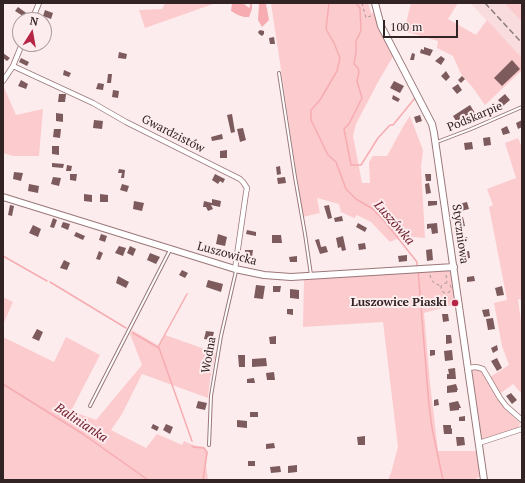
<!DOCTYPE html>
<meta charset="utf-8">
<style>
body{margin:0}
#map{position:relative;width:525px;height:483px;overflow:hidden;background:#fdeced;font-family:"PT Serif",serif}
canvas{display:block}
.frame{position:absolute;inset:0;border:4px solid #322324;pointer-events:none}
.north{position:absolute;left:12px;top:12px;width:40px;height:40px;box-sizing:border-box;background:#fdeced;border:1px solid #ac9c9d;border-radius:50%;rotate:11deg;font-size:11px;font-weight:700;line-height:16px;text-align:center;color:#322324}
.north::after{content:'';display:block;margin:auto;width:14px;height:18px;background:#b62545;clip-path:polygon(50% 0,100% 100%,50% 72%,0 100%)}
.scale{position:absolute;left:383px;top:20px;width:75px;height:18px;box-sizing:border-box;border:2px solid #322324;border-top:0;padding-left:5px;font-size:12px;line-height:14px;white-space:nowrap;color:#322324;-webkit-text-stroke:3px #fdeced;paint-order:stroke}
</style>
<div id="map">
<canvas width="525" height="483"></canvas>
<div class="frame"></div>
<div class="north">N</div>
<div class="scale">100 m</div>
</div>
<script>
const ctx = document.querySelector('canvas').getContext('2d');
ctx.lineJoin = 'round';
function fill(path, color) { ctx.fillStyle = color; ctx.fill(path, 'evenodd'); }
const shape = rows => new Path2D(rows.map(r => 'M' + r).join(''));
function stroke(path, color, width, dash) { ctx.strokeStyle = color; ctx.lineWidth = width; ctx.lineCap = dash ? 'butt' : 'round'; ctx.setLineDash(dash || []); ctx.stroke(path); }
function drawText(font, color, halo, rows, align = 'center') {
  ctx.font = font + ' "PT Serif",serif'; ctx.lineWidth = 4; ctx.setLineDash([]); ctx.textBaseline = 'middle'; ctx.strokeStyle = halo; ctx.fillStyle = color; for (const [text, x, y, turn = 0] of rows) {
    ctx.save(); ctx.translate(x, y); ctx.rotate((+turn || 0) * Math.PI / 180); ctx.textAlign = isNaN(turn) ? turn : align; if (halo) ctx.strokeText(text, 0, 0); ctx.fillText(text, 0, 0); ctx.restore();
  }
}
const built = shape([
 [470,3,504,3,522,22,522,58]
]);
const green = shape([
 [165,3,216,3,145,28,139,10,162,9],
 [271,3,368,3,371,13,374,13,394,55,378,82,356,124,353,136,362,183,370,183,369,162,373,156,387,156,404,125,410,116,423,150,421,167,425,238,403,236,390,242,371,222,357,215,354,218,341,212,339,204,317,198,320,213,303,217],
 [411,3,458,3,448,19,476,35,487,20,522,58,522,70,485,105,473,88,461,74,453,56,437,48,438,41,404,31],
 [504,3,522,3,522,22],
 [3,85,16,115,43,109,39,156,13,156,3,153],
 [518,138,522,147,522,300,518,299,522,330,522,394,513,384,497,396,504,408,520,423,518,429,482,440,472,370,477,368,481,371,487,379,509,365,502,346,494,303,507,300,489,207,493,205,487,189,516,178,505,143],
 [445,270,451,273,455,299,453,305,424,313,430,383,438,451,477,451,480,476,474,480,388,480,391,473,398,447,383,322,303,327,304,279],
 [3,297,13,302,3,325],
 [132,330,159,346,165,335,216,353,210,379,208,398,142,374,122,414,111,430,146,448,157,434,182,445,184,441,193,445,204,447,208,453,206,465,208,480,3,480,3,337,54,362,66,337,100,355,71,411,96,420,142,365,130,334]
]);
const water = shape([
 [232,3,243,3,249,8,250,6,250,3,252,3,252,9,249,17,244,17,238,15,231,11],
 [260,3,266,4,269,20,262,27,258,20,259,4]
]);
const stream = shape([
 [329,3,326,29,334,43,340,58,337,71,320,100,311,110,311,120,328,155,336,162,346,189,356,199,373,209,386,223,417,262,417,267],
 [356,3,360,8,361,31,356,41,356,52,354,64,358,68,359,72,357,81,362,98,349,124,344,129,351,165,361,165,378,138,390,125,393,125,415,98],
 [3,256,47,281],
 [418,270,429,405,432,428,443,480],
 [50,282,126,328],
 [133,333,159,348,192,441],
 [158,347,187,294],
 [3,384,83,434,148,480],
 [192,446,193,447,204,448,207,452,203,480]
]);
const building = shape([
 [18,7,29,15,27,17,23,15,23,16,15,11],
 [45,10,53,13,51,19,43,16],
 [260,30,264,31,264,34,262,36,259,34,258,32],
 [274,37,275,44,270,44,269,38],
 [424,47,433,50,430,56,420,53,421,49,424,50],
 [119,52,127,54,126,59,118,58],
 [3,53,10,58,7,61,3,58],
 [412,53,415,54,414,60,410,60],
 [441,56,445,59,441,65,435,61],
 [21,58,29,62,27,66,19,62],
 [512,60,520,69,502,86,494,78],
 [64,70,71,73,69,77,63,75],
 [446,71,450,77,446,81,441,76],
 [108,74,112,74,111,83,107,83],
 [462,76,465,79,461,83,458,80],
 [21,80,28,84,26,89,18,86],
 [394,81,404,86,400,93,390,88],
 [98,83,104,84,103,90,96,89],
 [458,84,462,90,457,94,452,88],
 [113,90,119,91,118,98,112,97],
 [59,94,66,94,65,102,58,102],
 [505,94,510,100,503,106,498,100],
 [393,95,400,99,398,102,392,99],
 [470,105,475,113,458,124,453,116],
 [56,113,63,114,63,122,56,121],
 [232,114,235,132,231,133,227,115],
 [420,115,422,121,416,123,414,117],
 [94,120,103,121,102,129,93,128],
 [522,120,522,127,518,129,516,123],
 [507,126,510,133,503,135,501,129],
 [243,128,246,140,240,142,237,129],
 [54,129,61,129,60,138,53,137],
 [222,134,223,139,212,141,211,137],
 [490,137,491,145,484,146,483,138],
 [472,142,473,149,465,150,464,143],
 [52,146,59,146,59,155,52,154],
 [227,150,227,158,220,158,220,151],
 [52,163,64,164,63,168,52,167],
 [67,165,72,166,71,171,66,171],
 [280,166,281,174,277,175,276,167],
 [119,169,125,170,124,178,121,178,122,173,118,173],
 [14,172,23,173,21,181,13,179],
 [70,174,77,174,76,181,70,180],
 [215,174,225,179,223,183,220,181,218,184,212,180],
 [425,174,431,174,431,181,426,181],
 [53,177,61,178,59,186,51,184],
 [285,177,286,183,278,184,277,178],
 [429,183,431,193,426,194,425,184],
 [29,184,39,186,38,193,28,191],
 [122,184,129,186,127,192,120,190],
 [84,194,92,195,92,202,84,201],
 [100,194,108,195,108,202,100,202],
 [212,199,221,201,220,207,211,205,213,209,208,211,206,207,203,207,204,201,212,203],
 [134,201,144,203,142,211,133,209],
 [428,201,437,201,437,205,428,206],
 [467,202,469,209,461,211,459,204],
 [10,205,14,206,12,216,8,215],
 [329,205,332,218,328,219,324,206],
 [342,216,343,221,335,222,334,218],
 [463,217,465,226,458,227,456,219],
 [53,218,57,220,54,228,50,227],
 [63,222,70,224,68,230,61,227],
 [358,223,367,228,365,232,356,227],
 [437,223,438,233,432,234,431,228,427,229,427,224],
 [33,225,41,229,38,237,29,233],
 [247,230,256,232,256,236,246,234],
 [76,232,85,236,83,240,74,236],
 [101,234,107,236,105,242,99,240],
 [218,234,227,237,225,246,216,244],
 [272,235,281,235,282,243,272,243],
 [343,236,346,250,342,251,341,247,338,248,336,238],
 [467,237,468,241,462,242,461,238],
 [319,239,321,247,326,246,328,252,320,254,315,240],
 [365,243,366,249,359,250,358,244],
 [119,246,126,248,123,256,115,253],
 [130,246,136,249,133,256,127,253],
 [432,249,433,260,427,261,426,250],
 [245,250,253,250,252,257,245,257],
 [99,251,103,253,100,260,96,259],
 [469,251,470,258,464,259,463,252],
 [150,253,160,257,156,264,147,260],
 [407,255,407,261,399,262,398,256],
 [297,256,297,262,290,262,289,257],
 [64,260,70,263,67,270,60,268],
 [182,270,188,273,185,278,179,275],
 [118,276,129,282,126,288,116,283],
 [474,276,475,281,467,282,467,277],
 [208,280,223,284,221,292,206,287],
 [256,285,265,286,263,299,254,298],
 [273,286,281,286,280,292,273,292],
 [502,286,504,295,497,296,495,288],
 [290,289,299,290,299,299,290,298],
 [287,309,293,309,293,315,287,314],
 [489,309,490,316,484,317,482,310],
 [442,314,448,314,449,321,443,322],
 [493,318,495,329,488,330,486,319],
 [37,329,43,332,39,341,32,338],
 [206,331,214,332,212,340,204,339],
 [446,335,451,335,452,343,446,344],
 [276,336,276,344,270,344,269,337],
 [497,345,498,350,493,353,491,348],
 [430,350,435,350,435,355,430,356],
 [452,350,453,360,445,361,444,351],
 [238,355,245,355,245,367,239,367],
 [266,358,267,366,252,367,252,359],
 [497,358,502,368,497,371,491,361],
 [455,368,456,379,447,379,447,374,449,374,448,369],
 [274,372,275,380,267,380,266,373],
 [254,378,255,383,247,383,247,379],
 [456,384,458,390,457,390,457,392,447,393,447,386],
 [511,393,517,400,512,404,506,396],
 [438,399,439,405,434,406,434,400],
 [198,401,207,403,205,410,196,408],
 [458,401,461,408,459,408,459,410,450,411,449,403],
 [250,412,258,412,258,417,250,417],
 [465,416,465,421,459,421,459,417],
 [237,420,247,421,247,428,237,427],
 [153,424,159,427,157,431,151,428],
 [166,424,173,427,170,434,163,430],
 [443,425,451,425,451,429,452,428,452,434,444,434],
 [365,436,365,445,358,445,357,437],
 [456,437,464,437,465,445,457,446],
 [274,443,275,448,266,449,266,444],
 [248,461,255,461,255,466,248,466],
 [297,465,297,472,288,473,288,466],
 [280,466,281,472,271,473,270,467]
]);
const path = shape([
 [362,3,366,18,373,15],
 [430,275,431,279,434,283,441,286],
 [446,275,447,282],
 '441 288a5 5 0 1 1 10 0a5 5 0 1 1-10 0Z'
]);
const lane = shape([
 [279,73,295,177,305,234,311,275],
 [437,142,471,129,522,107],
 [90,406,170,250],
 [209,445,211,396,221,336,236,271]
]);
const street = shape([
 [32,20,39,3],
 [13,66,93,103,126,122,240,179,243,182,247,188,246,193,235,269],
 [3,81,13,66,22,44],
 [468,368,476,367,483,369,500,398,506,406,522,420],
 [479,443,522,429]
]);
const secondary = shape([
 [375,3,381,26,432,124,434,133,484,480],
 [3,197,235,269,264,275,291,277,454,267]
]);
const rail = shape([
 [485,3,522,43]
]);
const markers = [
 [455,303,4,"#b62545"]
];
const streetNames = [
 ["Podskarpie",475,117,-23],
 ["Gwardzistów",173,134,27],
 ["Styczniowa",460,234,82],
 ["Luszowicka",227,254,15],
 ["Wodna",209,355,-80]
];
const poiNames = [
 ["Luszowice Piaski",447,303]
];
const waterNames = [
 ["Luszówka",394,223,49],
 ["Balinianka",81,423,33]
];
fill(built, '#f9dcdd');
fill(green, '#fccbce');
fill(water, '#f6acb1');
stroke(stream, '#f6acb1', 1.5);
fill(building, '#7d5b5d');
stroke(lane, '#9a7779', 4);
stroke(street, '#9a7779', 6);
stroke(secondary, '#9a7779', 8);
stroke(path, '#a59596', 1, [3, 3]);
stroke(lane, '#fff', 2);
stroke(street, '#fff', 4.5);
stroke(secondary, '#fff', 6);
stroke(rail, '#8c7c7d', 1.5, [6, 3]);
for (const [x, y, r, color] of markers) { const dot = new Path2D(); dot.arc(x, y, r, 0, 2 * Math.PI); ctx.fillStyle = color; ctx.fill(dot); stroke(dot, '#fdeced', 1.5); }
drawText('12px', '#322324', '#fdeced', streetNames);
drawText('bold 12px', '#322324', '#fdeced', poiNames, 'right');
drawText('italic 13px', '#6e1a2a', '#fdeced', waterNames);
</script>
